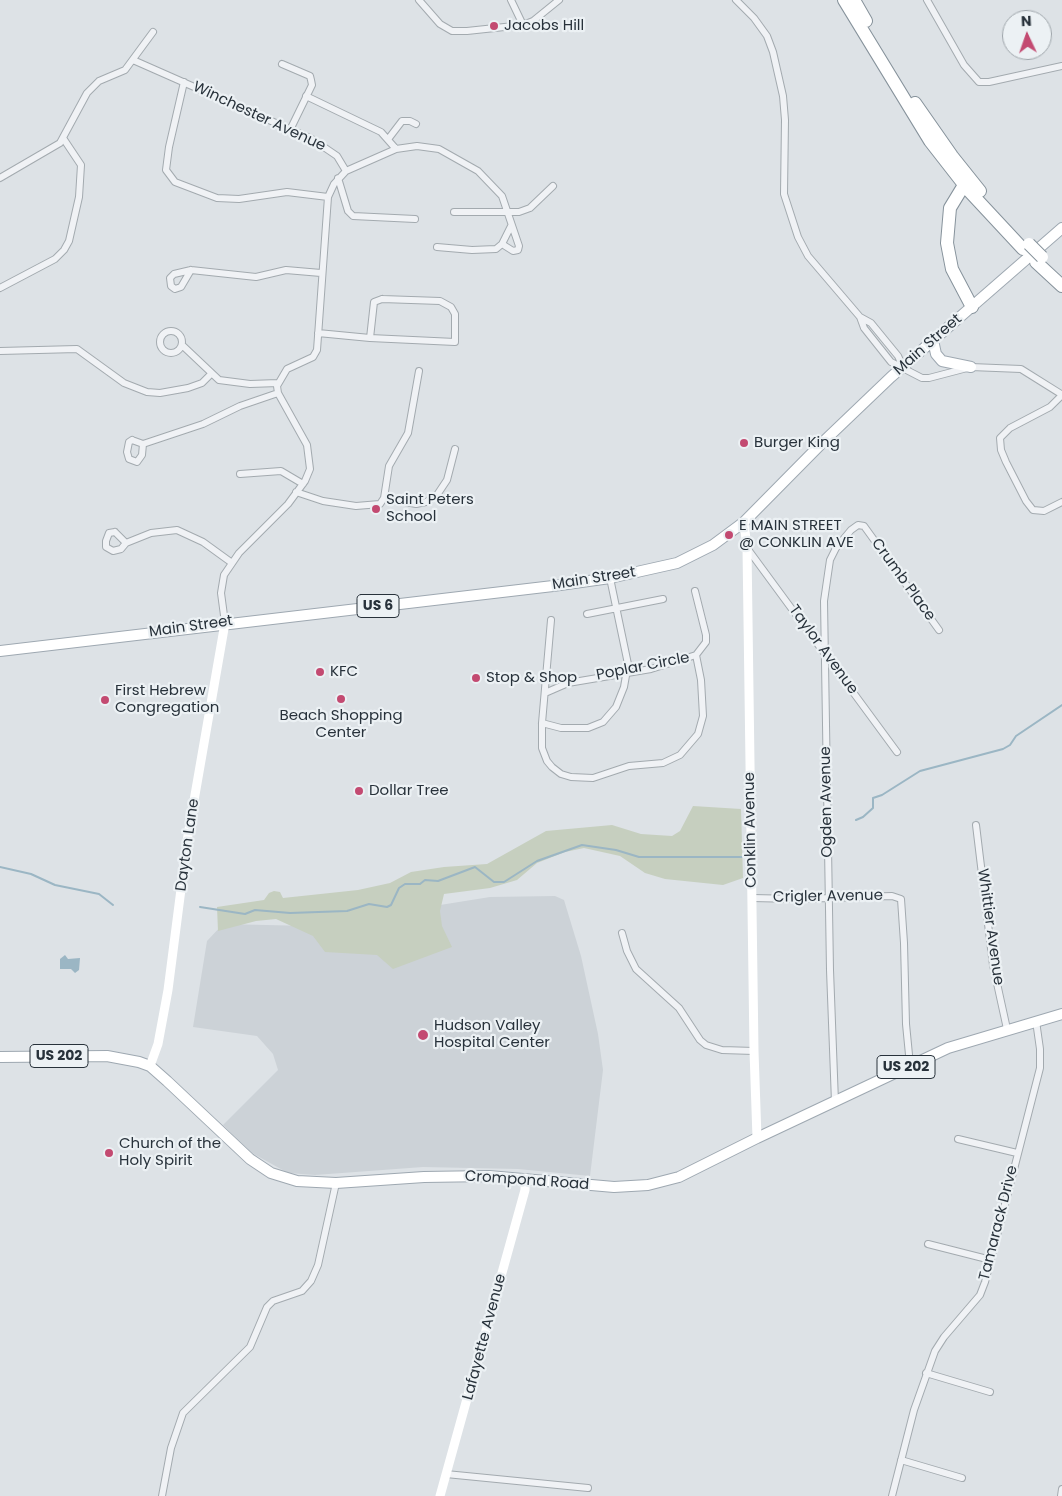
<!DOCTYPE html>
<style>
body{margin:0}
#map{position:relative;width:1062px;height:1496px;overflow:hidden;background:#dde2e6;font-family:Poppins,sans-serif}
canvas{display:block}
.north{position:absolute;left:1002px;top:10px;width:50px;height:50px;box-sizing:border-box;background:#ecf1f4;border:1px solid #9ea5aa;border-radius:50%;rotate:357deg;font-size:14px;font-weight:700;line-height:20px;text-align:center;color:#28323b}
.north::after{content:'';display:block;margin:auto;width:18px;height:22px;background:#c34a71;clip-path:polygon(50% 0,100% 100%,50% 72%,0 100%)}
</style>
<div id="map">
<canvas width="1062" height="1496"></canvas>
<div class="north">N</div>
</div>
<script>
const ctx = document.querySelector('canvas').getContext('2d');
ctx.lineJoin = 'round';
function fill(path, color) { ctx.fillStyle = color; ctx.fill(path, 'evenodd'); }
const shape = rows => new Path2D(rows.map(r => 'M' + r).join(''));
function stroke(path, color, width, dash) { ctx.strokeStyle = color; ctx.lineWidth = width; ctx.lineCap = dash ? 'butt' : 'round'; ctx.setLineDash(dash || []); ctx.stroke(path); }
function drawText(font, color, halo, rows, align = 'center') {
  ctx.font = font + ' Poppins,sans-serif'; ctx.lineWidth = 4.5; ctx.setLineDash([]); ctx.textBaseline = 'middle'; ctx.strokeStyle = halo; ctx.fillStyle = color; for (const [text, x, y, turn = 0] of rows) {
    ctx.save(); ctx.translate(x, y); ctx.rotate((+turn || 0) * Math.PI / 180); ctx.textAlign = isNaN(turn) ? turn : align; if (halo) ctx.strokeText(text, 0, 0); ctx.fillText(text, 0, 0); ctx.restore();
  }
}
const built = shape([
 [555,896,564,900,581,956,598,1034,603,1070,590,1176,518,1169,423,1167,315,1175,288,1173,252,1153,223,1125,278,1070,273,1054,257,1036,193,1027,207,941,223,924,309,926,490,897]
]);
const green = shape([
 [693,806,741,809,743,878,723,885,665,879,645,873,620,856,584,848,565,852,537,863,517,880,490,888,444,894,440,911,442,926,452,947,393,969,377,955,325,952,313,936,276,919,256,921,218,931,217,907,264,900,269,893,274,891,280,892,283,898,358,890,390,883,411,872,444,867,487,864,546,831,612,825,641,834,672,836,680,831]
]);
const water = shape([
 [65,955,68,959,80,958,79,970,75,973,71,969,60,969,60,959]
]);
const stream = shape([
 [856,820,863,817,873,808,873,798,882,795,920,771,1003,749,1010,745,1016,736,1062,705],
 [0,867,31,874,55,885,99,894,113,905],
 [200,907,245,914,255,910,290,913,347,911,369,904,387,907,391,905,399,888,405,884,420,884,425,880,438,881,475,867,494,882,504,882,537,861,582,845,616,850,639,857,742,857]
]);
const street = shape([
 [419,0,440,24,452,31,467,31,523,25,533,21,559,0],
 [511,0,523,25],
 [736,0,754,18,767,36,773,52,783,96,785,120,784,194,798,237,808,256,860,317,864,328,891,362,922,378,929,378,971,367,1021,369,1061,394],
 [927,0,964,65,979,82,989,82,1062,66],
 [133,60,312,139,337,156,346,171],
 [282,64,310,76,311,80,312,85,291,128],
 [184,82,169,147,166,170,175,182,217,198,239,199,287,192,328,197],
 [306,96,381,132,396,149],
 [389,138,402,121,410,121,416,124],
 [0,178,60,143,87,93,99,81,125,70,153,32],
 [338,178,348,211,353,216,415,219],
 [454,212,519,212,530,208,553,186],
 [437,247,472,250,496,249,502,244,511,226],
 [191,270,256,277,286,270,321,273],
 [191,270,181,287,175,289,171,286,170,278,174,274,191,270],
 [0,288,55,259,64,250,69,241,79,197,81,165,63,138],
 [382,299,440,301,451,307,455,314,455,342,370,338,374,302,382,299],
 [860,317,871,323,898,356,903,367],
 '160 342a11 11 0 1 1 22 0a11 11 0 1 1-22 0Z',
 [318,333,370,338],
 [182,345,219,380,250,384,278,383],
 [0,351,77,349,124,383,147,392,160,393,188,388,202,383,211,374],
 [1062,395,1050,407,1010,428,1000,438,1001,450,1006,462,1026,501,1033,510,1044,511,1062,502],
 [132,440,143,444,142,455,137,462,129,459,127,452,129,442,132,440],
 [143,444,203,424,240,406,278,393],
 [240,474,281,471,303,484],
 [296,492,323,501,356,506,380,504,384,498,389,466,408,433,419,371],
 [384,498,416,504,426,502,437,495,447,480,455,449],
 [115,532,126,543,121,549,113,551,106,547,106,541,109,533,115,532],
 [126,543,151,533,177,530,203,542,232,563],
 [747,548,897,752],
 [587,614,663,599],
 [551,620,542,723,542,748,547,761,552,767,561,774,571,777,593,778,629,766,663,763,680,755,698,734,703,716,701,680,696,655],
 [225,623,221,593,224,575,239,553,288,504,305,481,310,469,307,445,278,393,277,386,287,369,313,357,317,350,328,197,334,184,346,171,396,149,417,146,439,149,478,171,502,196,519,246,518,250,513,251,502,244],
 [545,693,568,683,651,669,696,655,706,642,706,635,695,591],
 [542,723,561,728,588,728,603,722,616,707,624,687,628,664,610,578],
 [976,825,993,965,1007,1029],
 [752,898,797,899,892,896,901,899,904,943,906,1024,910,1065],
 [622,933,627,951,636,969,679,1008,700,1040,706,1045,722,1050,754,1051],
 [835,1102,830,970,824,601,830,560,836,548,851,530,858,525,864,526,939,630],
 [958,1139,1017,1153],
 [928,1244,991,1260],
 [926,1373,990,1392],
 [901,1460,962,1478],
 [446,1474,588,1488],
 [162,1496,171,1448,183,1413,250,1347,267,1307,273,1301,302,1291,311,1281,318,1265,336,1183],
 [892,1496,914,1410,935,1351,944,1337,980,1295,985,1282,1040,1068,1040,1049,1036,1021],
 [1061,1496,1062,1489]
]);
const secondary = shape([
 [744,522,747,548,754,1051,757,1138],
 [150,1066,158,1044,168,990,188,835,225,623],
 [440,1496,525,1190,525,1178]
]);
const primary = shape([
 [933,340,936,354,942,361,971,367],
 [0,651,553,586,610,578,677,563,713,545,744,522,823,442,891,377,1062,228],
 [0,1057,107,1056,139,1062,150,1066,167,1081,250,1159,271,1173,297,1181,336,1183,424,1177,489,1176,614,1187,648,1185,679,1177,757,1138,948,1048,1062,1014]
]);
const highway = shape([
 [844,0,930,141,969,191,1023,249],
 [854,0,866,21],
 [915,103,952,156,980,191],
 [964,185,950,208,947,243,952,269,972,307],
 [1036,262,1062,286]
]);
const highwayBridge = shape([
 [1029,244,1042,257]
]);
const markers = [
 [494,26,5,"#c34a71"],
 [744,443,5,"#c34a71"],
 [376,509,5,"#c34a71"],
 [729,535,5,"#c34a71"],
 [320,672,5,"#c34a71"],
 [476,678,5,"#c34a71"],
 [341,699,5,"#c34a71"],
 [105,700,5,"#c34a71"],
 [359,791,5,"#c34a71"],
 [423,1035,6,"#c34a71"],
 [109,1153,5,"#c34a71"]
];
const shields = [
 [378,606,42],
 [59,1056,58],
 [906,1067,58]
];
const shieldNames = [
 ["US 6",378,606],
 ["US 202",59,1056],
 ["US 202",906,1067]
];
const poiNames = [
 ["Jacobs Hill",504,26],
 ["Burger King",754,443],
 ["Saint Peters",386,500],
 ["School",386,517],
 ["E MAIN STREET",739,526],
 ["@ CONKLIN AVE",739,543],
 ["KFC",330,672],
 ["Stop & Shop",486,678],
 ["First Hebrew",115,691],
 ["Congregation",115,708],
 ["Beach Shopping",341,716,"center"],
 ["Center",341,733,"center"],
 ["Dollar Tree",369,791],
 ["Hudson Valley",434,1026],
 ["Hospital Center",434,1043],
 ["Church of the",119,1144],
 ["Holy Spirit",119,1161]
];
const streetNames = [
 ["Winchester Avenue",259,117,25],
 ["Main Street",928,345,-41],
 ["Main Street",594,579,-9],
 ["Crumb Place",903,580,54],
 ["Main Street",191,627,-8],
 ["Taylor Avenue",823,650,54],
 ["Poplar Circle",643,667,-11],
 ["Ogden Avenue",827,802,-91],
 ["Conklin Avenue",751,830,-91],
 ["Dayton Lane",188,845,-82],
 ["Crigler Avenue",828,897,-1],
 ["Whittier Avenue",990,927,82],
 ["Crompond Road",527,1181,4],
 ["Tamarack Drive",999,1223,-76],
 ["Lafayette Avenue",485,1337,-75]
];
fill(built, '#ccd2d7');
fill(green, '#c6cfbf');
fill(water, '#9bb6c4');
stroke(stream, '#9bb6c4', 2);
stroke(street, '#a3aaaf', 8);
stroke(primary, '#9ea8b1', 12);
stroke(highway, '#86929b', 14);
stroke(street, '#f0f2f5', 6);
stroke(secondary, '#fff', 9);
stroke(primary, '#fff', 10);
stroke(highway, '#fff', 12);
stroke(highwayBridge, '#86929b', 14, []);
stroke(highwayBridge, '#fff', 12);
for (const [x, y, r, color] of markers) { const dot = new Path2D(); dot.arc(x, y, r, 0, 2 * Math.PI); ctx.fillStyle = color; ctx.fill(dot); stroke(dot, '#ecf1f4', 2); }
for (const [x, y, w] of shields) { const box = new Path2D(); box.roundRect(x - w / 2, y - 11.5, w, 23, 4); ctx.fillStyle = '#ecf1f4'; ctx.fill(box); stroke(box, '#28323b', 1); }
drawText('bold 14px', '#28323b', null, shieldNames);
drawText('15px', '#28323b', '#ecf1f4', poiNames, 'left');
drawText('15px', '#28323b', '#ecf1f4', streetNames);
</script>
